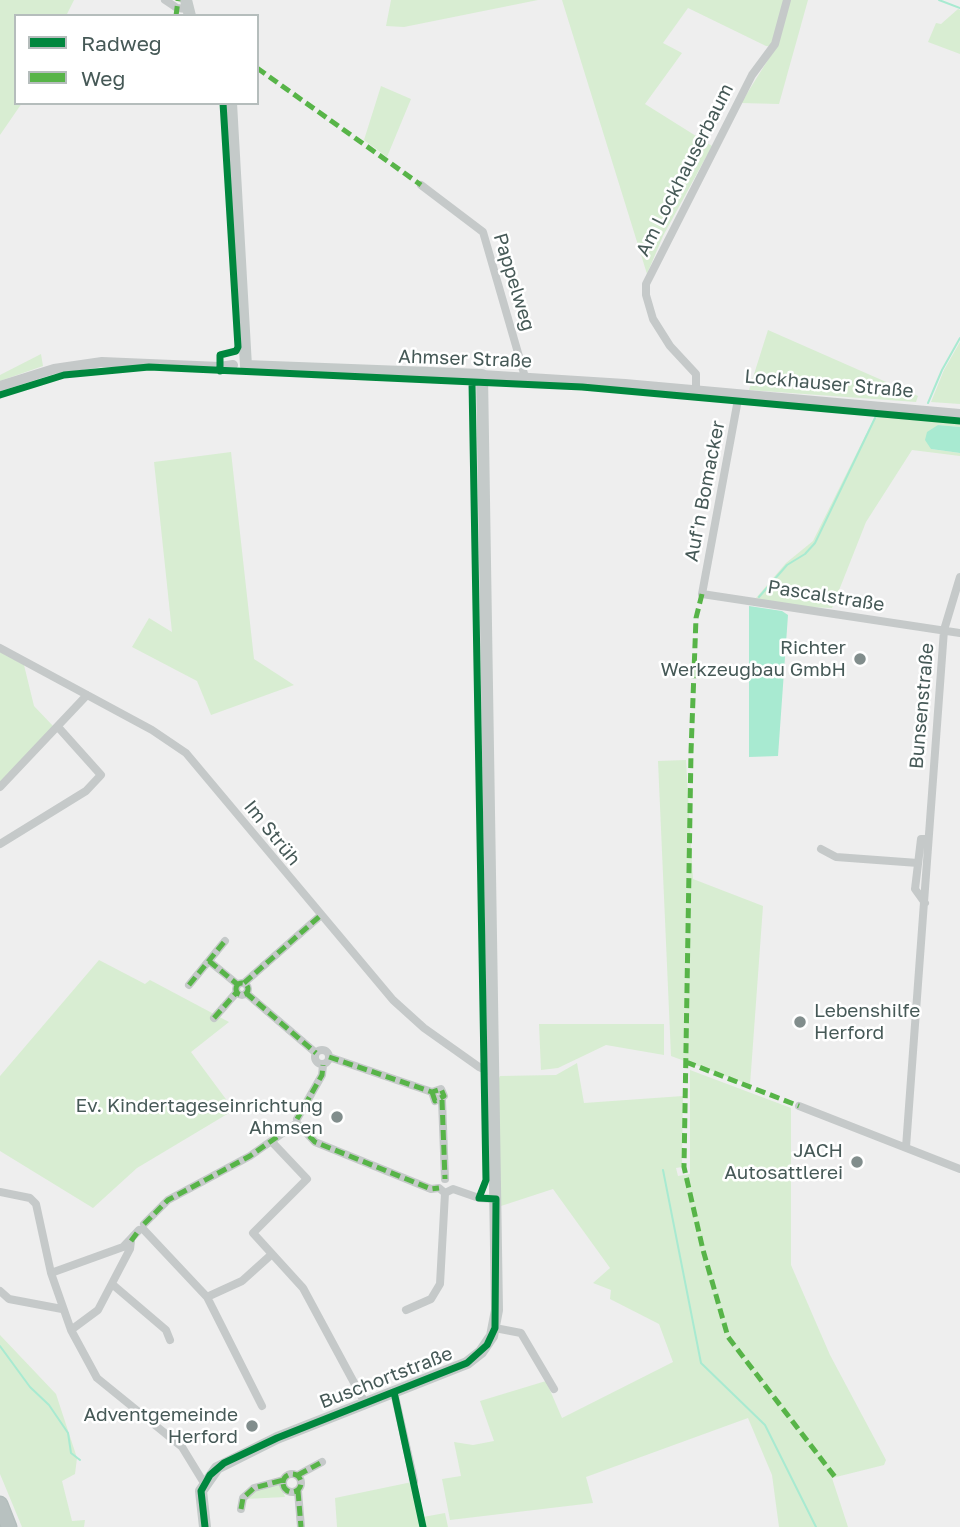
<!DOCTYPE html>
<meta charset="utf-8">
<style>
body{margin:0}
#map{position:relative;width:960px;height:1527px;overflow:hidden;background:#eee;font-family:"Golos Text",sans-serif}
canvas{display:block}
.legend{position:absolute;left:14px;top:14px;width:245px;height:91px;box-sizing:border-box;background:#fff;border:2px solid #b5bdbc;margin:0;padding:9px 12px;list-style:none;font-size:21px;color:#465957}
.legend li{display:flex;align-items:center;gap:14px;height:35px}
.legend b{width:35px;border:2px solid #b5bdbc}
</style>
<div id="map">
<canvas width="960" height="1527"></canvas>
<ul class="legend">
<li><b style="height:9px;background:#00873e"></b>Radweg</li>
<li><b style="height:9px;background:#57b448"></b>Weg</li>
</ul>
</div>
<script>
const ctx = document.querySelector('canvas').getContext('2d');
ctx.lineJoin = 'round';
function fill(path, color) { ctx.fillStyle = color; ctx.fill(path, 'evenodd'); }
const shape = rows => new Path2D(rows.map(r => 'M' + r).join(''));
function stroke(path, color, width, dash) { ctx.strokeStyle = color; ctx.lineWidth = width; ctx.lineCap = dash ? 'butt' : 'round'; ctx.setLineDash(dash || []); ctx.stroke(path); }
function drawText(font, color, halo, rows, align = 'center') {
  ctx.font = font + ' "Golos Text",sans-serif'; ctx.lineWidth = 5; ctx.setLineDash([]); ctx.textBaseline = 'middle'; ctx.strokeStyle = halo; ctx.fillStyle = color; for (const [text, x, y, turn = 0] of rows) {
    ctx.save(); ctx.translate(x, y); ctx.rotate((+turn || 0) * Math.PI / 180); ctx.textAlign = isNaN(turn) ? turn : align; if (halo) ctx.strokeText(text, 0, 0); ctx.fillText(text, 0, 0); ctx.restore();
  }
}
const green = shape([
 [0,0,74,0,66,16,16,16,16,103,22,103,0,135],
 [391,0,538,0,404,27,386,26],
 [562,0,808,0,779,104,741,103,776,47,766,46,688,8,663,43,682,53,645,104,712,146,663,236,647,274],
 [958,9,960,10,960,54,928,42,936,23,941,24],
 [381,86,411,99,387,157,364,140],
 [768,330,918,396,916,402,749,390],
 [960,342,960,404,931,402,944,370],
 [41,354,43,366,0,381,0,375],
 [876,414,960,423,960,427,938,425,931,449,960,453,960,456,912,450,866,522,832,608,781,606,756,598,786,563,813,541],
 [231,452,254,659,294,685,211,715,197,681,132,647,149,618,172,632,154,462],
 [0,652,24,665,34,706,53,726,0,782],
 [686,760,693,879,763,906,750,1085,671,1056,658,761],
 [99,960,145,984,150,980,229,1022,191,1052,234,1110,137,1168,93,1208,0,1151,0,1076],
 [539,1024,664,1024,664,1055,606,1045,558,1068,541,1070],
 [577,1063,584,1103,683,1096,682,1167,676,1168,678,1176,690,1174,690,1070,791,1108,791,1265,830,1355,886,1460,884,1465,832,1478,848,1527,779,1527,772,1475,748,1418,586,1477,593,1503,450,1520,442,1479,461,1476,454,1442,473,1445,494,1441,480,1401,546,1381,562,1418,673,1362,659,1324,610,1299,611,1290,593,1283,610,1268,553,1189,501,1206,497,1081,500,1076,556,1075],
 [0,1335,56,1394,77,1458,75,1474,62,1481,72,1521,85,1520,84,1527,22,1527,0,1474],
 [279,1481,285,1497,245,1499,250,1493],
 [412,1482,421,1527,337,1527,335,1498],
 [445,1513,448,1527,425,1527,423,1517]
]);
const water = shape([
 [938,425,960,427,960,453,931,449,925,440,927,432],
 [749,606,782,611,788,615,778,756,749,757]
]);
const stream = shape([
 [939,0,960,8],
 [928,403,942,370,960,338],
 [921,418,960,423],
 [759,597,787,565,805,554,815,543,876,416,911,417],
 [663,1170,701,1363,765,1425,816,1527],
 [0,1346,30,1387,49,1405,68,1433,71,1453,80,1460]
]);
const minor = shape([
 [165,0,177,8,187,9],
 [421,185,483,232,525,377],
 [696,390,696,374,670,346,653,319,646,295,646,284,752,75,775,44,787,0],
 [739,394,702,594,960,633],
 [0,648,152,730,186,753,393,1000,424,1028,479,1067,493,1073],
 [0,787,87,695],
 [0,844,86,791,101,775,58,727],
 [821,849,836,857,918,863],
 [925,903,915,889,921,839,928,839],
 [209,961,237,984],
 '236 989a6 6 0 1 1 12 0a6 6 0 1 1-12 0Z',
 [244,983,320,916],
 [189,985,225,941],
 [246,993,316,1053],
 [214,1018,236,993],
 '315 1057a7 7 0 1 1 14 0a7 7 0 1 1-14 0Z',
 [329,1057,432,1092,441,1089,444,1096,435,1101,432,1092],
 [442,1100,445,1179],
 [799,1106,960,1169],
 [297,1119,322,1075,323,1065],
 [299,1125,315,1142,431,1189,439,1188,445,1193,453,1189,479,1198,496,1199],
 [272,1142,307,1179,253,1233,303,1288,365,1403],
 [906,1147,944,630,960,577],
 [0,1192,30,1198,36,1204,51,1273,71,1330],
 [144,1224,168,1200,250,1156,294,1125],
 [144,1230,207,1297,262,1406],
 [131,1241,130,1249,98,1310,71,1330,97,1378,182,1447,204,1483],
 [51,1273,123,1247,139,1230],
 [112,1284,166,1330,170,1340],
 [0,1291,9,1299,62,1309],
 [207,1297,242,1281,272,1254],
 [406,1310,431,1299,440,1284,445,1193],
 [495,1328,521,1333,554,1389],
 [394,1392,414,1481],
 '283 1483a9 9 0 1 1 18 0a9 9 0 1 1-18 0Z',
 [298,1475,322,1462],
 [298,1491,301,1527],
 [241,1509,243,1498,254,1488,283,1480]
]);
const tertiary = shape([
 [482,375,625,384,960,414],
 [0,386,54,369,102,362,220,367,233,365]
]);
const secondary = shape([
 [186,0,190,16],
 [205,1527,201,1491,217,1468,277,1438,467,1363,481,1352,492,1336,497,1310,482,375,246,366,231,103]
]);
const motorway = shape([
 [0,1504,9,1527]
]);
const quiet = shape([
 [176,16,178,0],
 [257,68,421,185],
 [702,594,696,618,691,752,684,1167,703,1250,728,1337,835,1477],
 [209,961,237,984],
 '236 989a6 6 0 1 1 12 0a6 6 0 1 1-12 0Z',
 [244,983,320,916],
 [189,985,225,941],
 [246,993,316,1053],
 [214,1018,236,993],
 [329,1057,432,1092,441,1089,444,1096,435,1101,432,1092],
 [686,1062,799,1106],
 [442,1100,445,1179],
 [297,1119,322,1075,323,1065],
 [299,1125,315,1142,431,1189,439,1188],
 [144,1224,168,1200,250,1156,294,1125],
 [131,1241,139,1230],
 '283 1483a9 9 0 1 1 18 0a9 9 0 1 1-18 0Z',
 [298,1475,322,1462],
 [298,1491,301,1527],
 [241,1509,243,1498,254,1488,283,1480]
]);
const cycleway = shape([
 [220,371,220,355,236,351,238,347,223,103],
 [0,395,64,375,149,367,582,387,960,421],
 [394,1392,423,1527],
 [205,1527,201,1491,210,1475,224,1463,277,1438,467,1363,487,1345,495,1328,496,1199,479,1198,486,1180,472,382]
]);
const markers = [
 [860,659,7,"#818d8c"],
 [800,1022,7,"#818d8c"],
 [337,1117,7,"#818d8c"],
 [857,1162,7,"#818d8c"],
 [252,1426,7,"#818d8c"]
];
const streetNames = [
 ["Am Lockhauserbaum",685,170,-63],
 ["Pappelweg",514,282,73],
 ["Ahmser Straße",465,359,2],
 ["Lockhauser Straße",829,384,5],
 ["Auf'n Bomacker",705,491,-79],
 ["Pascalstraße",826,596,9],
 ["Bunsenstraße",922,706,-85],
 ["Im Strüh",272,833,51],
 ["Buschortstraße",386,1378,-21]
];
const poiNames = [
 ["Richter",846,648],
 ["Werkzeugbau GmbH",846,670],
 ["Lebenshilfe",814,1011,"left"],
 ["Herford",814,1033,"left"],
 ["Ev. Kindertageseinrichtung",323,1106],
 ["Ahmsen",323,1128],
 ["JACH",843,1151],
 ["Autosattlerei",843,1173],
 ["Adventgemeinde",238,1415],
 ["Herford",238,1437]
];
fill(green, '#d8edd2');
fill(water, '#a8ead1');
stroke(stream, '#a8ead1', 2);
stroke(motorway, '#b3bdbc', 17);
stroke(minor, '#c5c9c9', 8);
stroke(tertiary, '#c5c9c9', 10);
stroke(secondary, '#c4cac9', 12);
stroke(motorway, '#b8c1c0', 14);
stroke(quiet, '#57b448', 5, [10, 5]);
stroke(cycleway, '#00873e', 7);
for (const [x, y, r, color] of markers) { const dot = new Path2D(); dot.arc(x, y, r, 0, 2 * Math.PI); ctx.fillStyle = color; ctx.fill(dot); stroke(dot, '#fff', 2.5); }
drawText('19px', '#465957', '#fff', streetNames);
drawText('19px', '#465957', '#fff', poiNames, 'right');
</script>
